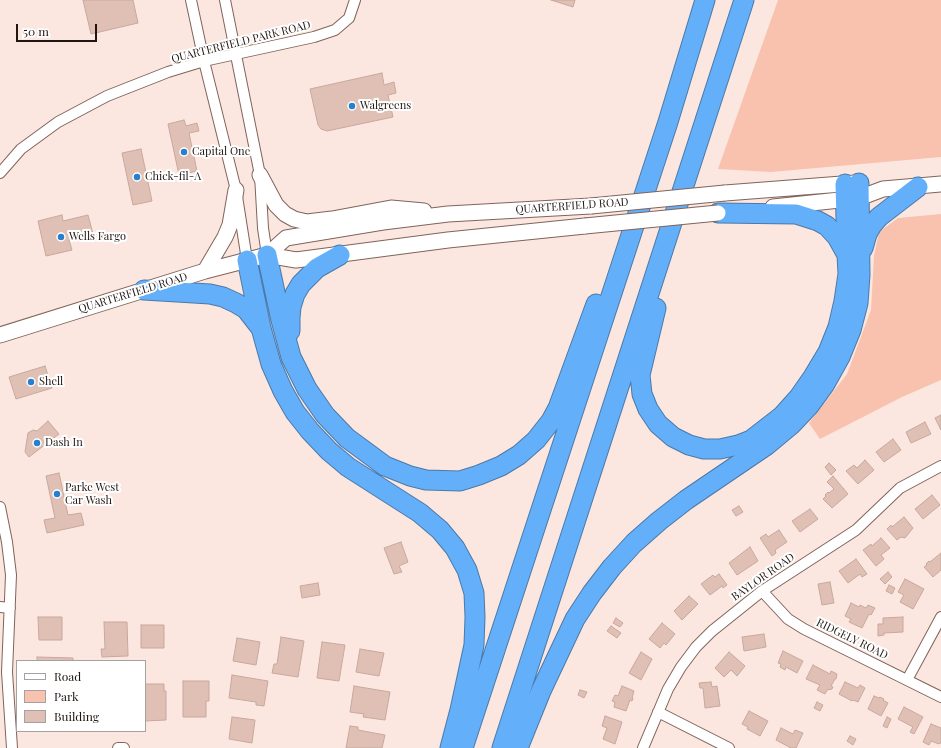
<!DOCTYPE html>
<style>
body{margin:0}
#map{position:relative;width:941px;height:748px;overflow:hidden;background:#fbe7e0;font-family:"Playfair Display",serif}
canvas{display:block}
.legend{position:absolute;left:16px;top:660px;width:130px;height:72px;box-sizing:border-box;background:#fff;border:1px solid #a6a1a0;margin:0;padding:5px 7px;list-style:none;font-size:12px;color:#201511}
.legend li{display:flex;align-items:center;gap:8px;height:20px}
.legend b{width:20px;border:1px solid #a6a1a0}
.scale{position:absolute;left:16px;top:24px;width:81px;height:18px;box-sizing:border-box;border:2px solid #201511;border-top:0;padding-left:5px;font-size:12px;line-height:14px;white-space:nowrap;color:#201511;-webkit-text-stroke:3px #fff;paint-order:stroke}
</style>
<div id="map">
<canvas width="941" height="748"></canvas>
<ul class="legend">
<li><b style="height:5px;background:#fff"></b>Road</li>
<li><b style="height:11px;background:#f9c2af"></b>Park</li>
<li><b style="height:11px;background:#e0c0b5"></b>Building</li>
</ul>
<div class="scale">50 m</div>
</div>
<script>
const ctx = document.querySelector('canvas').getContext('2d');
ctx.lineJoin = 'round';
function fill(path, color) { ctx.fillStyle = color; ctx.fill(path, 'evenodd'); }
const shape = rows => new Path2D(rows.map(r => 'M' + r).join(''));
function stroke(path, color, width, dash) { ctx.strokeStyle = color; ctx.lineWidth = width; ctx.lineCap = dash ? 'butt' : 'round'; ctx.setLineDash(dash || []); ctx.stroke(path); }
function drawText(font, color, halo, rows, align = 'center') {
  ctx.font = font + ' "Playfair Display",serif'; ctx.lineWidth = 4; ctx.setLineDash([]); ctx.textBaseline = 'middle'; ctx.strokeStyle = halo; ctx.fillStyle = color; for (const [text, x, y, turn = 0] of rows) {
    ctx.save(); ctx.translate(x, y); ctx.rotate((+turn || 0) * Math.PI / 180); ctx.textAlign = isNaN(turn) ? turn : align; if (halo) ctx.strokeText(text, 0, 0); ctx.fillText(text, 0, 0); ctx.restore();
  }
}
const green = shape([
 [778,0,941,0,941,157,771,172,718,169],
 [941,214,941,380,902,397,820,439,809,423,847,374,871,310,874,256,879,232,898,218]
]);
const building = shape([
 [83,0,133,0,138,23,91,34,83,0],
 [551,0,575,0,573,7,551,0],
 [382,73,384,85,394,82,396,93,388,95,393,117,327,131,321,129,318,125,310,89,382,73],
 [184,120,186,126,197,123,199,131,189,133,197,171,179,175,168,124,184,120],
 [141,149,152,201,133,205,122,153,141,149],
 [62,215,63,221,88,215,93,234,69,240,72,250,46,256,38,221,62,215],
 [45,366,52,388,16,399,9,377,45,366],
 [941,415,941,430,935,418,941,415],
 [48,421,59,434,29,457,25,452,28,433,33,430,37,431,48,421],
 [925,422,931,434,911,443,906,432,925,422],
 [893,439,901,450,884,462,876,452,893,439],
 [865,460,874,470,858,484,846,471,854,465,857,468,865,460],
 [829,463,836,470,831,475,825,467,829,463],
 [59,473,68,515,81,513,84,525,47,533,44,520,55,518,46,476,59,473],
 [833,476,848,494,832,508,823,499,826,496,825,495,828,492,829,493,834,489,827,482,833,476],
 [932,495,940,505,923,519,915,509,932,495],
 [739,506,743,512,736,516,732,510,739,506],
 [810,509,818,519,800,532,792,521,810,509],
 [904,517,913,528,905,538,901,537,897,540,887,529,891,525,892,527,904,517],
 [779,530,787,542,775,550,776,553,772,556,760,538,766,534,768,537,779,530],
 [881,538,890,548,881,555,884,559,876,566,863,550,871,544,872,546,881,538],
 [401,542,408,562,399,566,402,572,394,574,384,548,401,542],
 [750,547,758,561,737,575,729,563,750,547],
 [941,553,941,570,933,577,924,567,927,565,926,564,929,561,930,562,941,553],
 [856,559,867,574,862,577,860,574,848,583,839,571,856,559],
 [888,572,892,577,885,584,880,579,888,572],
 [719,574,727,585,723,588,722,586,710,595,701,584,713,575,715,577,719,574],
 [905,579,924,589,913,609,900,602,904,595,898,592,905,579],
 [830,582,834,603,822,605,818,584,830,582],
 [318,583,320,595,302,598,300,586,318,583],
 [889,585,895,588,892,594,886,591,889,585],
 [689,596,698,604,682,620,674,611,689,596],
 [851,603,859,607,860,605,866,608,868,605,875,608,871,615,869,614,862,628,849,622,851,619,845,616,851,603],
 [38,617,62,617,62,640,39,640,38,617],
 [903,617,903,632,884,633,884,635,878,636,878,624,883,624,883,618,903,617],
 [616,618,623,623,620,627,613,623,616,618],
 [104,622,127,622,128,656,102,657,101,649,105,649,104,622],
 [662,623,675,634,666,645,664,643,660,648,649,639,662,623],
 [141,625,164,625,164,648,141,648,141,625],
 [611,626,621,633,617,638,607,631,611,626],
 [764,634,766,647,744,651,742,637,764,634],
 [281,637,304,641,298,677,272,673,274,664,277,664,281,637],
 [237,638,260,642,256,665,233,661,237,638],
 [322,642,345,645,339,681,317,678,322,642],
 [360,649,384,653,379,676,356,672,360,649],
 [783,651,803,661,797,673,786,667,785,670,780,667,781,664,778,663,783,651],
 [641,652,652,659,641,680,629,673,641,652],
 [729,652,745,666,737,676,731,670,724,677,715,668,729,652],
 [37,657,73,658,73,661,37,661,37,657],
 [813,665,830,674,831,671,837,674,836,679,835,679,831,686,833,687,832,689,827,690,825,694,817,690,820,685,806,679,813,665],
 [232,675,268,681,264,706,256,705,256,702,229,698,232,675],
 [183,681,209,681,209,701,206,701,206,717,183,717,183,681],
 [711,682,712,687,717,686,720,706,705,708,703,688,700,688,699,683,711,682],
 [845,682,858,688,860,685,865,688,858,702,853,700,852,701,839,694,845,682],
 [145,684,164,684,164,691,166,691,166,720,145,721,145,684],
 [354,686,390,692,385,720,363,717,364,714,350,712,354,686],
 [622,686,634,691,632,698,633,698,632,701,630,700,626,711,614,707,615,702,612,701,615,695,618,696,622,686],
 [580,690,587,692,584,698,578,695,580,690],
 [874,696,879,698,880,697,884,699,883,700,888,703,881,716,868,709,874,696],
 [817,702,823,705,820,711,814,708,817,702],
 [904,707,923,717,914,734,910,732,913,727,898,719,904,707],
 [749,711,768,721,760,736,747,729,748,727,742,724,749,711],
 [605,716,622,722,615,744,603,739,607,728,602,726,605,716],
 [232,717,255,720,252,743,229,739,232,717],
 [887,717,891,719,887,728,883,726,887,717],
 [931,724,941,728,941,743,940,743,939,744,931,741,929,745,923,742,931,724],
 [350,726,358,727,358,730,385,735,382,748,346,748,350,726],
 [781,728,793,734,795,730,803,733,796,748,791,748,776,740,781,728],
 [850,736,856,739,853,745,847,741,850,736]
]);
const minor = shape([
 [191,0,204,61,236,190,247,260],
 [225,0,260,175,263,228,267,255],
 [0,173,21,149,58,122,107,96,168,72,204,61,314,37,335,30,349,18,355,0],
 [0,507,7,542,11,575,7,672,12,748],
 [762,591,788,619,804,629,941,697],
 [0,607,10,608],
 [907,680,941,617],
 [658,712,729,748],
 [118,748,124,748],
 [643,748,668,689,681,667,696,647,712,631,762,591,856,530,900,488,941,466]
]);
const secondary = shape([
 [260,175,276,205,285,214,294,219,307,222,332,219,391,208,424,211],
 [725,193,855,183],
 [773,207,859,198,883,189,941,184],
 [267,255,286,238,383,222,448,214,591,206],
 [205,271,225,237,230,225,236,190],
 [0,335,205,271,267,255,296,260,448,240,585,226]
]);
const motorway = shape([
 [845,184,847,253],
 [863,248,867,234,872,225,879,217,918,187],
 [267,255,281,320,291,357,307,389,325,415,347,438,385,466,410,476,426,480,460,481,479,475,501,466,519,455,536,440,551,421,558,408,596,304],
 [247,260,261,328,271,364,283,391,295,412,310,431,329,451,348,467,420,513,440,530,455,548,467,570,474,593,475,617,474,645,460,710,450,748],
 [144,290,210,294,223,297,236,303,246,309,260,327],
 [656,308,640,375,642,394,648,409,658,424,673,437,689,445,704,449,720,449,738,445,751,440,782,416,799,397,813,377,828,352,838,327,844,301,848,274,847,255,837,237,827,226,818,221,796,214,718,213],
 [290,331,290,318,291,307,295,294,301,284,317,268,340,255],
 [463,748,668,122,705,0],
 [502,748,744,0],
 [518,748,541,691,575,619,592,593,612,567,634,543,659,521,686,500,767,445,791,425,809,406,825,384,840,357,851,330,858,303,860,275,859,183]
]);
const secondaryBridge = shape([
 [591,206,725,193],
 [585,226,718,213]
]);
const markers = [
 [352,106,4,"#287fcd"],
 [184,152,4,"#287fcd"],
 [137,177,4,"#287fcd"],
 [61,237,4,"#287fcd"],
 [31,382,4,"#287fcd"],
 [37,443,4,"#287fcd"],
 [57,494,4,"#287fcd"]
];
const streetNames = [
 ["QUARTERFIELD PARK ROAD",241,42,-14],
 ["QUARTERFIELD ROAD",572,206,-4],
 ["QUARTERFIELD ROAD",133,293,-17],
 ["BAYLOR ROAD",763,577,-35],
 ["RIDGELY ROAD",852,639,26]
];
const poiNames = [
 ["Walgreens",360,106],
 ["Capital One",192,152],
 ["Chick-fil-A",145,177],
 ["Wells Fargo",69,237],
 ["Shell",39,382],
 ["Dash In",45,443],
 ["Parke West",65,488],
 ["Car Wash",65,501]
];
fill(green, '#f9c2af');
fill(building, '#e0c0b5');
stroke(building, '#c7a89d', 1);
stroke(minor, '#80645a', 12);
stroke(secondary, '#80645a', 17);
stroke(motorway, '#4c79a8', 21);
stroke(minor, '#fff', 10);
stroke(secondary, '#fff', 15);
stroke(motorway, '#64aff9', 19);
stroke(secondaryBridge, '#80645a', 17, []);
stroke(secondaryBridge, '#fff', 15);
for (const [x, y, r, color] of markers) { const dot = new Path2D(); dot.arc(x, y, r, 0, 2 * Math.PI); ctx.fillStyle = color; ctx.fill(dot); stroke(dot, '#fff', 1.5); }
drawText('11px', '#201511', '#fff', streetNames);
drawText('11px', '#201511', '#fff', poiNames, 'left');
</script>
